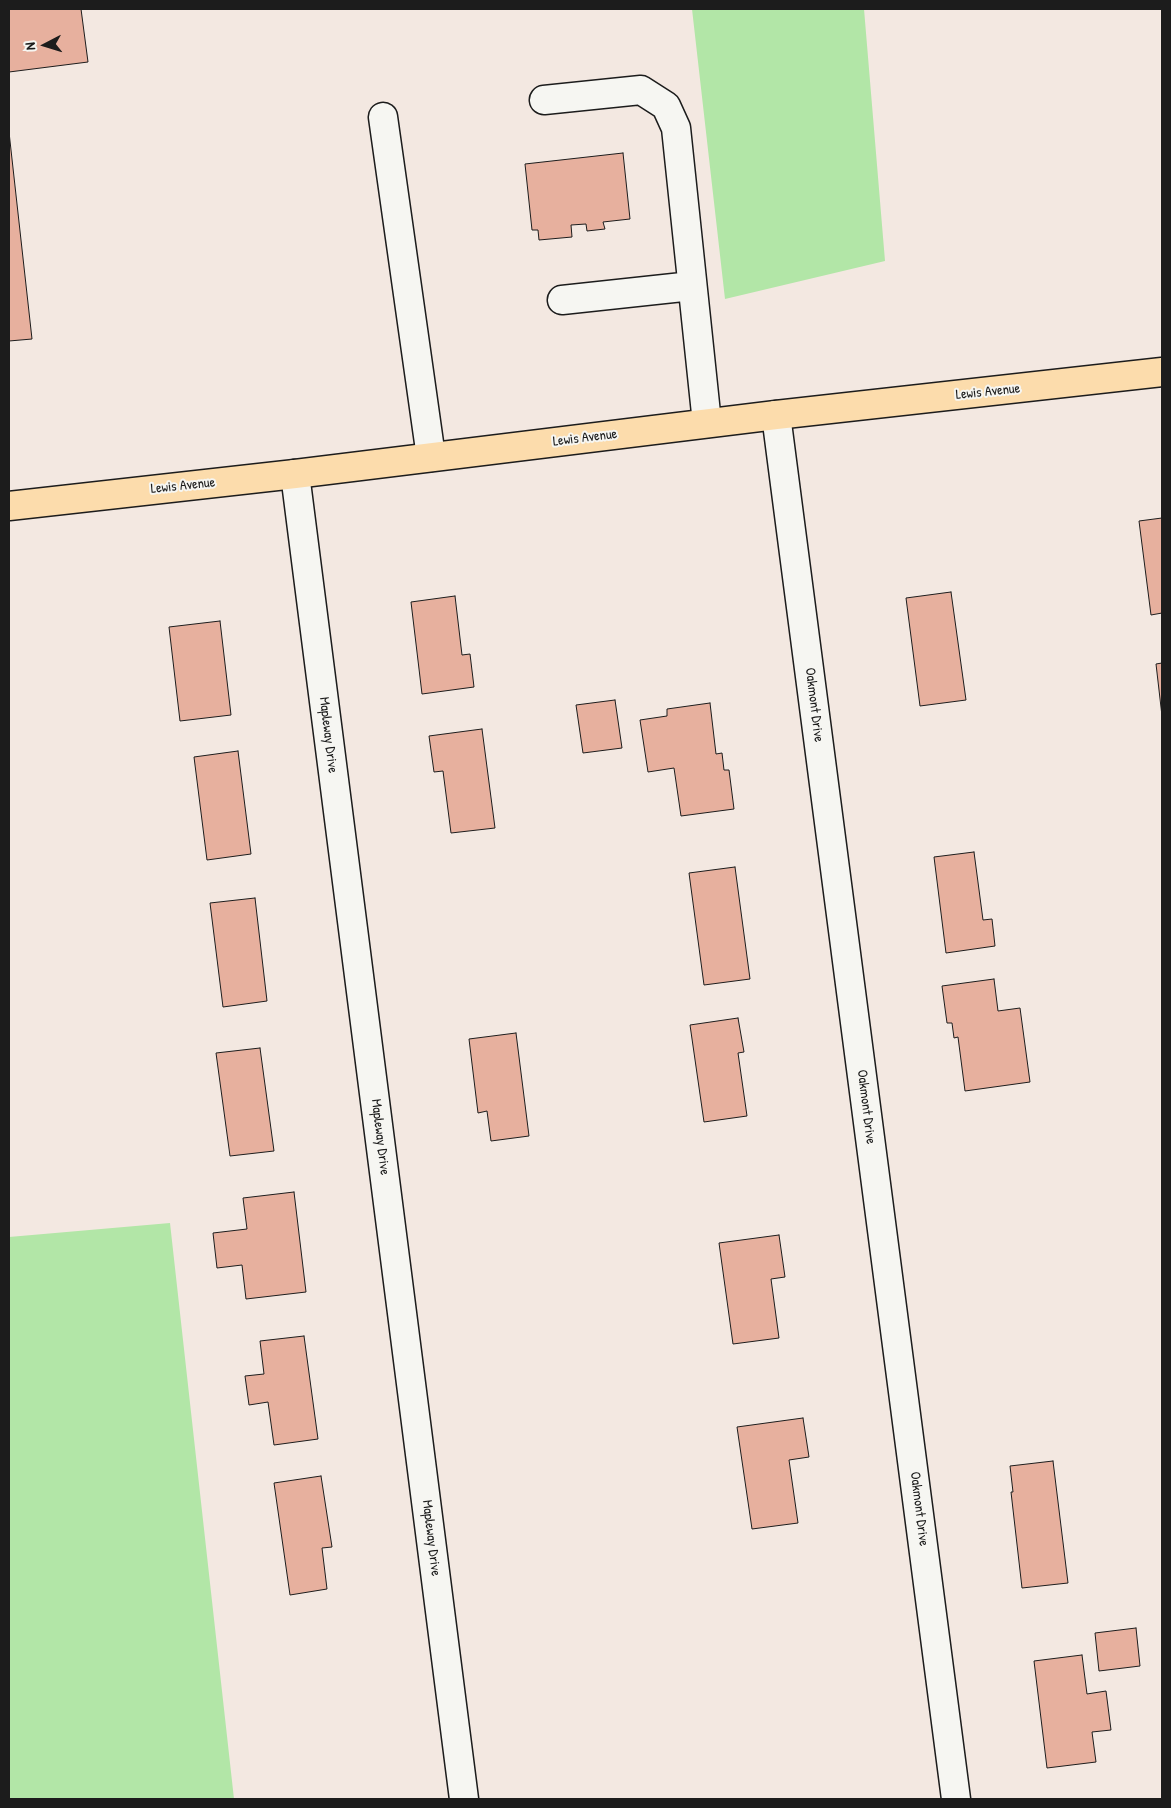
<!DOCTYPE html>
<style>
body{margin:0}
#map{position:relative;width:1171px;height:1808px;overflow:hidden;background:#f3e8e1;font-family:"Patrick Hand",sans-serif}
canvas{display:block}
.frame{position:absolute;inset:0;border:10px solid #1c1c1c;pointer-events:none}
.north{position:absolute;left:20px;top:20px;width:50px;height:50px;-webkit-text-stroke:4px #f6f6f2;paint-order:stroke;rotate:265deg;font-size:14px;font-weight:700;line-height:20px;text-align:center;color:#1c1c1c}
.north::after{content:'';display:block;margin:auto;width:18px;height:22px;background:#1c1c1c;clip-path:polygon(50% 0,100% 100%,50% 72%,0 100%)}
</style>
<div id="map">
<canvas width="1171" height="1808"></canvas>
<div class="frame"></div>
<div class="north">N</div>
</div>
<script>
const ctx = document.querySelector('canvas').getContext('2d');
ctx.lineJoin = 'round';
function fill(path, color) { ctx.fillStyle = color; ctx.fill(path, 'evenodd'); }
const shape = rows => new Path2D(rows.map(r => 'M' + r).join(''));
function stroke(path, color, width, dash) { ctx.strokeStyle = color; ctx.lineWidth = width; ctx.lineCap = dash ? 'butt' : 'round'; ctx.setLineDash(dash || []); ctx.stroke(path); }
function drawText(font, color, halo, rows, align = 'center') {
  ctx.font = font + ' "Patrick Hand",sans-serif'; ctx.lineWidth = 4; ctx.setLineDash([]); ctx.textBaseline = 'middle'; ctx.strokeStyle = halo; ctx.fillStyle = color; for (const [text, x, y, turn = 0] of rows) {
    ctx.save(); ctx.translate(x, y); ctx.rotate((+turn || 0) * Math.PI / 180); ctx.textAlign = isNaN(turn) ? turn : align; if (halo) ctx.strokeText(text, 0, 0); ctx.fillText(text, 0, 0); ctx.restore();
  }
}
const green = shape([
 [692,9,864,9,885,261,725,299],
 [170,1223,234,1799,9,1799,9,1237]
]);
const building = shape([
 [9,9,81,9,88,62,9,72,9,9],
 [9,132,32,339,9,341,9,132],
 [623,153,630,219,603,222,605,229,587,231,586,224,571,225,572,237,539,240,538,230,532,230,525,164,623,153],
 [1162,518,1162,613,1151,615,1139,521,1162,518],
 [951,592,966,700,920,706,906,598,951,592],
 [455,596,462,655,470,654,474,687,422,694,411,602,455,596],
 [220,621,231,715,180,721,169,627,220,621],
 [1162,663,1162,716,1156,664,1162,663],
 [615,700,622,748,583,753,576,705,615,700],
 [710,703,716,754,722,753,724,770,729,770,734,809,681,816,674,768,648,772,640,720,667,716,667,709,710,703],
 [482,729,495,828,451,833,443,771,434,772,429,736,482,729],
 [238,751,251,854,207,860,194,757,238,751],
 [974,852,983,920,992,919,995,946,946,953,934,857,974,852],
 [735,867,750,979,704,985,689,873,735,867],
 [255,898,267,1001,223,1007,210,903,255,898],
 [994,979,998,1011,1020,1008,1030,1082,965,1091,958,1037,954,1038,952,1023,947,1023,942,986,994,979],
 [738,1018,744,1052,738,1053,747,1116,704,1122,690,1025,738,1018],
 [516,1033,529,1136,491,1141,487,1111,478,1113,469,1039,516,1033],
 [260,1048,274,1151,230,1156,216,1053,260,1048],
 [294,1192,306,1292,246,1299,242,1265,217,1268,213,1233,247,1229,243,1198,294,1192],
 [779,1235,785,1277,771,1279,779,1338,733,1344,719,1243,779,1235],
 [304,1336,318,1439,274,1445,268,1402,249,1405,245,1376,264,1374,260,1341,304,1336],
 [803,1418,809,1457,789,1460,798,1523,752,1529,737,1427,803,1418],
 [1053,1461,1068,1583,1022,1588,1011,1492,1013,1492,1010,1466,1053,1461],
 [321,1476,332,1547,322,1548,327,1589,290,1595,274,1483,321,1476],
 [1136,1628,1140,1666,1099,1671,1095,1633,1136,1628],
 [1082,1655,1087,1694,1106,1691,1111,1730,1092,1732,1096,1762,1047,1768,1034,1661,1082,1655]
]);
const minor = shape([
 [544,100,641,90,666,106,676,128,707,423],
 [383,117,431,457],
 [562,300,692,286],
 [776,415,956,1799],
 [295,474,464,1799]
]);
const major = shape([
 [9,506,295,474,776,415,1162,372]
]);
const streetNames = [
 ["Lewis Avenue",988,392,-6],
 ["Lewis Avenue",585,438,-7],
 ["Lewis Avenue",183,486,-6],
 ["Oakmont Drive",814,705,83],
 ["Mapleway Drive",328,735,83],
 ["Oakmont Drive",866,1107,83],
 ["Mapleway Drive",380,1137,83],
 ["Oakmont Drive",919,1509,83],
 ["Mapleway Drive",431,1538,83]
];
fill(green, '#b2e6a7');
fill(building, '#e7b09e');
stroke(building, '#1c1c1c', 1);
stroke(minor, '#1c1c1c', 31);
stroke(major, '#1c1c1c', 31);
stroke(minor, '#f6f6f2', 28);
stroke(major, '#fcdcac', 28);
drawText('14px', '#1c1c1c', '#f6f6f2', streetNames);
</script>
